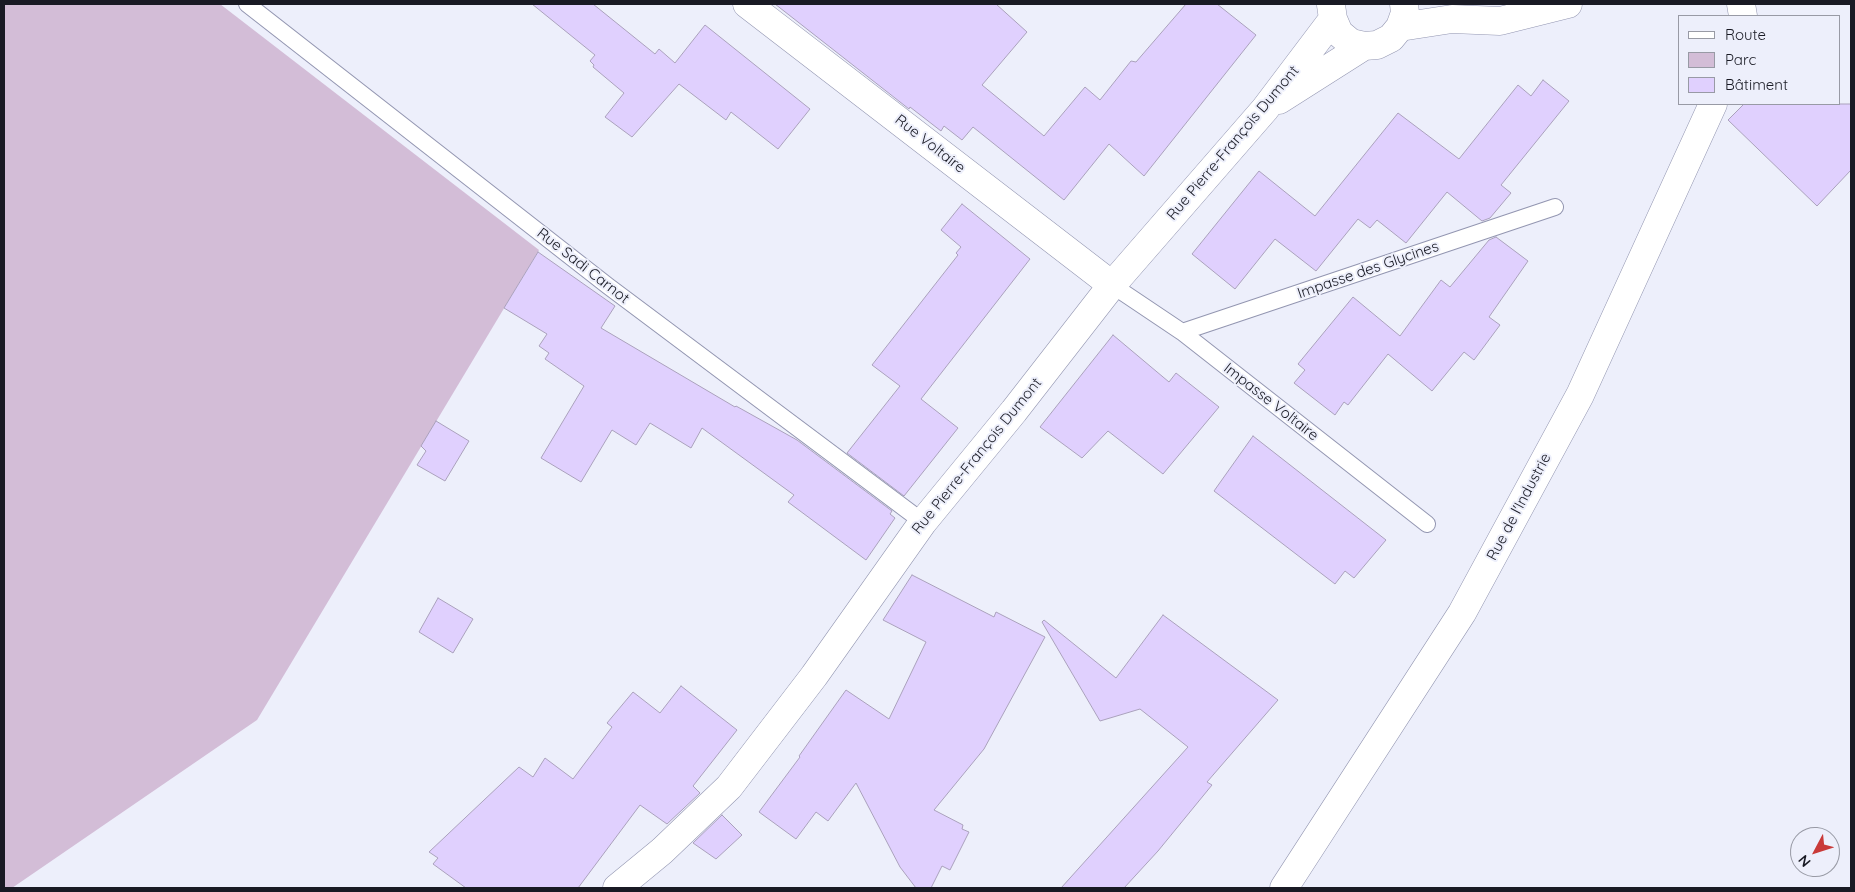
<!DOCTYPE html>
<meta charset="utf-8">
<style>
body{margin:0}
#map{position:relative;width:1855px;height:892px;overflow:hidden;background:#edeffb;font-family:Quicksand,sans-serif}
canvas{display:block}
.frame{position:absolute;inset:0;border:5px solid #191a24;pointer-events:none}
.legend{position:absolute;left:1678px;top:15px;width:162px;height:90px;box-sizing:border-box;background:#edeffb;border:1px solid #989aa5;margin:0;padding:6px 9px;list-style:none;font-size:15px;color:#191a24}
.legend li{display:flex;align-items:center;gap:10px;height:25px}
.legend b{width:25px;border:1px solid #989aa5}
.north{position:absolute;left:1790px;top:827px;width:50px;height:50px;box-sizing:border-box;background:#edeffb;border:1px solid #989aa5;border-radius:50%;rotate:230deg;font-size:14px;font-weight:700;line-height:20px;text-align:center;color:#191a24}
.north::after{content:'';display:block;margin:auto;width:18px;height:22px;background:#c93a39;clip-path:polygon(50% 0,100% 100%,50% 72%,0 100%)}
</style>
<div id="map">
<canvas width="1855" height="892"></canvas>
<div class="frame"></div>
<ul class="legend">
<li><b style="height:6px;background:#fff"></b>Route</li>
<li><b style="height:14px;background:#d3bdd7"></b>Parc</li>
<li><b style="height:14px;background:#e0d0fe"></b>Bâtiment</li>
</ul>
<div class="north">N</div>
</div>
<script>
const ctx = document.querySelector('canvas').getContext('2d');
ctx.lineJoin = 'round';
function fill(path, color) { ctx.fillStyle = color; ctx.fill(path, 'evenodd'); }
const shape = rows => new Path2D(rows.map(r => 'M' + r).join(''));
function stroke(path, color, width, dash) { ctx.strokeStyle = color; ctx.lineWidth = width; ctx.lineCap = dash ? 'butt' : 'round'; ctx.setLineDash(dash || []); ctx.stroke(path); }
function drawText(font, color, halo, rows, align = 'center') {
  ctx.font = font + ' Quicksand,sans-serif'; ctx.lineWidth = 4; ctx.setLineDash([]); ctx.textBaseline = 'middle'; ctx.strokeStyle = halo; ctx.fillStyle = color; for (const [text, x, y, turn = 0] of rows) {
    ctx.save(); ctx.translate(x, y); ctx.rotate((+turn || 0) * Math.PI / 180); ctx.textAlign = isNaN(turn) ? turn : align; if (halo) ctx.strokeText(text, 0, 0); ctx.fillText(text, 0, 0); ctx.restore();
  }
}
const green = shape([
 [4,4,220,4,539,250,257,720,12,888,4,888]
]);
const building = shape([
 [532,4,593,4,655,54,659,49,675,63,705,25,810,109,778,149,731,112,726,120,679,84,632,137,605,117,624,93,593,67,594,65,590,61,595,55,532,4],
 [775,4,996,4,1027,32,982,85,1044,136,1085,87,1100,100,1131,61,1136,62,1186,4,1217,4,1256,35,1144,176,1109,144,1064,200,973,127,962,140,944,126,941,131,910,107,909,109,775,4],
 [1543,80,1569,101,1501,185,1511,193,1490,218,1482,221,1447,192,1406,243,1377,220,1370,228,1358,219,1316,271,1275,239,1235,289,1192,254,1259,171,1315,216,1398,113,1459,159,1518,85,1531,96,1543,80],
 [1744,104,1851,104,1851,170,1817,206,1728,120,1744,104],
 [962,204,1030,259,921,399,958,428,904,496,847,453,900,386,872,365,958,255,956,253,961,247,941,230,962,204],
 [1496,237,1528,261,1489,317,1500,325,1474,360,1464,352,1432,391,1388,354,1348,405,1344,402,1335,415,1294,383,1305,370,1298,364,1353,297,1400,336,1441,280,1450,287,1489,240,1496,237],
 [538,252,615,306,601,328,735,407,736,406,797,440,892,511,890,514,895,518,866,560,788,502,794,495,702,428,691,448,650,423,636,445,612,430,581,482,541,458,584,386,545,359,549,353,539,346,547,334,504,308,538,252],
 [1113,335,1169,382,1176,373,1219,407,1163,474,1108,431,1082,458,1040,427,1113,335],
 [436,421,469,441,445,481,417,465,426,451,421,446,436,421],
 [1253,436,1386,540,1354,578,1345,571,1335,584,1214,491,1253,436],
 [912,575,994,617,996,612,1045,637,984,749,934,810,963,825,962,829,969,832,950,870,942,866,931,888,916,888,900,867,856,783,828,821,816,812,796,839,759,812,800,757,799,756,846,690,889,719,926,642,883,620,912,575],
 [438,598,473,619,453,653,419,632,438,598],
 [1163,615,1278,700,1207,782,1212,785,1158,851,1124,888,1061,888,1188,747,1140,709,1100,721,1042,622,1044,620,1116,678,1163,615],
 [681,686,737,730,693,786,700,793,667,824,640,805,578,888,466,888,433,864,438,858,429,852,519,767,533,777,545,758,573,779,612,727,607,723,633,692,660,713,681,686],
 [722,815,742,835,716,859,693,843,722,815]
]);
const service = shape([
 [247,4,608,286,923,522],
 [1112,285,1182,332,1427,524],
 [1182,332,1555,207]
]);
const minor = shape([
 [747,4,1112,285],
 [1741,4,1743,16],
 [1331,5,1333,19,1339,33,1351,43,1364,46,1377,45,1391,38,1400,27,1405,13,1404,4],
 [1400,27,1452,19,1500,21,1568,4],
 [1279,100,1364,46],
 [617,888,662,851,729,787,814,676,923,522,1014,411,1112,285,1265,109,1333,19],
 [1284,888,1462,613,1580,395,1713,104]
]);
const streetNames = [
 ["Rue Pierre-François Dumont",1233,143,-50],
 ["Rue Voltaire",930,144,38],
 ["Rue Sadi Carnot",583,266,38],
 ["Impasse des Glycines",1368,270,-19],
 ["Impasse Voltaire",1271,402,38],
 ["Rue Pierre-François Dumont",977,456,-51],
 ["Rue de l'Industrie",1519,507,-62]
];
fill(green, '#d3bdd7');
fill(building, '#e0d0fe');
stroke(building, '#aaa1bc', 1);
stroke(service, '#9396b1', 18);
stroke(minor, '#9396b1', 29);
stroke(service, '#fff', 16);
stroke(minor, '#fff', 28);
drawText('15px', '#191a24', '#edeffb', streetNames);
</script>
